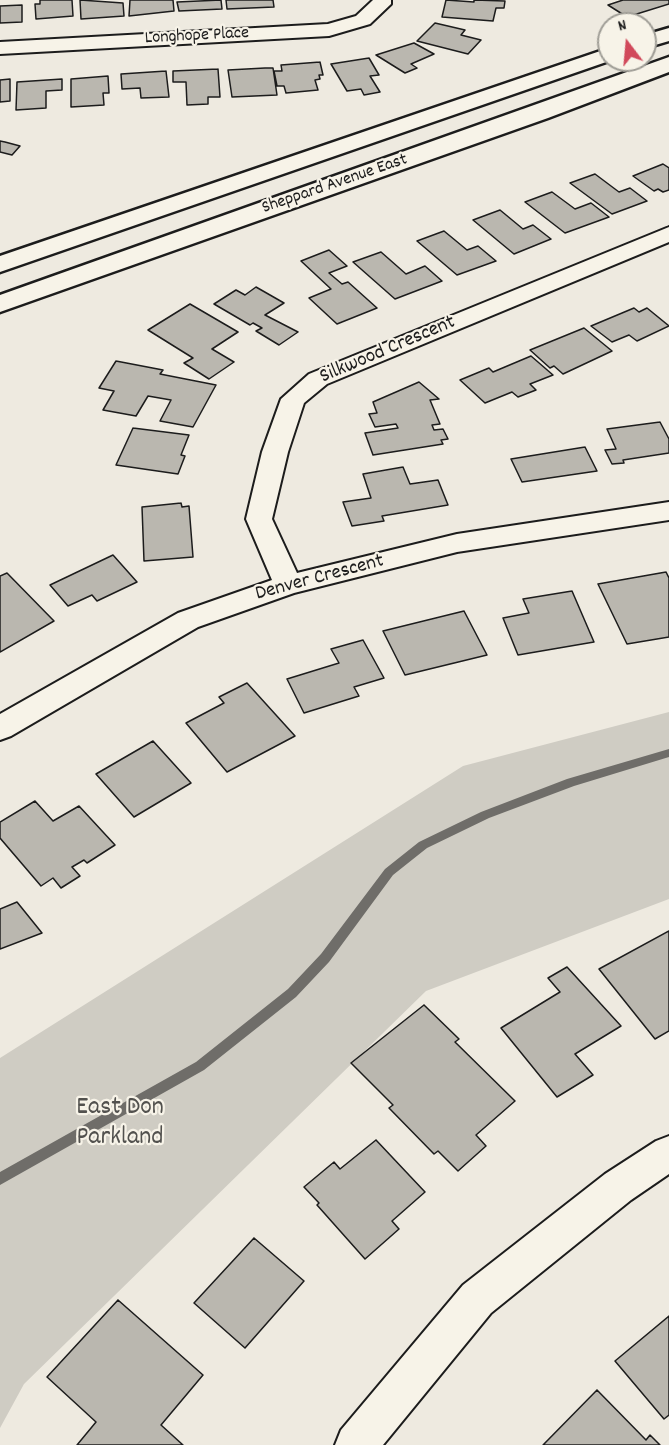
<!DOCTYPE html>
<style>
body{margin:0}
#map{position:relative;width:669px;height:1445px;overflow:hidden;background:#eeeae0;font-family:Dekko,sans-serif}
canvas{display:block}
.north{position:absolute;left:597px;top:12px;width:60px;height:60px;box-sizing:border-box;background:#f7f3e8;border:2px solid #9f9d96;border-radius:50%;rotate:344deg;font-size:16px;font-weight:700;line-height:24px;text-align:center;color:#1c1c1c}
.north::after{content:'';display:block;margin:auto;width:21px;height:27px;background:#d1495b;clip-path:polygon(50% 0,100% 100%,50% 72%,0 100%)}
</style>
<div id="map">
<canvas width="669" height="1445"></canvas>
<div class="north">N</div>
</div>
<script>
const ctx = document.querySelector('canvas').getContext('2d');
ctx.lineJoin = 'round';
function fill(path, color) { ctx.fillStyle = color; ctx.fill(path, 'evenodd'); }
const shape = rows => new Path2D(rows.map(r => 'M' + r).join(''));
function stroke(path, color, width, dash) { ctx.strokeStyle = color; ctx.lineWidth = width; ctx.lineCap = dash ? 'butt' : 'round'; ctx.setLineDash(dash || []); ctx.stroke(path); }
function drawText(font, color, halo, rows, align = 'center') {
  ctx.font = font + ' Dekko,sans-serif'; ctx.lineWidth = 4.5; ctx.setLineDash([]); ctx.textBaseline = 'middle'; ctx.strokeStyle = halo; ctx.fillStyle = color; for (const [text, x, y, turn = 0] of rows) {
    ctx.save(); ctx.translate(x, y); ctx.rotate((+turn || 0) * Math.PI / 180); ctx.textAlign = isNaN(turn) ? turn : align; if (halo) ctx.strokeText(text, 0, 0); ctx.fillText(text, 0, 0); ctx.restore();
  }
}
const green = shape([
 [669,712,669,899,426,991,24,1384,0,1428,0,1058,463,766]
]);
const stream = shape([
 [669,749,669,757,574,786,489,818,427,848,393,875,329,962,296,997,204,1070,0,1185,0,1172,196,1062,288,989,321,954,385,869,419,842,481,812,567,779,669,749]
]);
const building = shape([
 [40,0,72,0,73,16,36,19,35,4,40,4,40,0],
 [80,0,123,3,124,16,81,19,80,0],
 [130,0,173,0,174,11,129,16,130,0],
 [221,0,222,9,179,11,177,2,221,0],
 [226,0,273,0,274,7,227,9,226,0],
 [446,0,474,2,474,0,505,1,504,8,496,8,493,21,442,17,446,0],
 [623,0,669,0,669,4,627,17,608,5,623,0],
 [22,5,22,22,0,23,0,6,22,5],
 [435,23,465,30,461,35,481,40,468,54,417,41,435,23],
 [414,43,434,54,411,64,417,68,405,73,376,55,414,43],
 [369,58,379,75,370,76,380,92,364,95,361,89,347,91,331,64,369,58],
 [320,62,323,75,319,75,320,79,315,80,318,90,286,93,284,86,277,86,274,71,282,71,281,65,320,62],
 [265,68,273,68,277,95,232,97,228,70,265,68],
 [218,69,220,97,208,97,208,104,187,105,186,82,173,82,173,71,218,69],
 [166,71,169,97,141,98,140,88,122,89,121,74,166,71],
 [108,76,109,93,103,93,104,105,71,107,71,79,108,76],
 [10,79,10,101,0,102,0,80,10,79],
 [62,79,62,90,46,91,46,108,16,110,17,82,62,79],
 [0,141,5,142,20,146,12,155,0,152,0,141],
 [663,164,669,168,669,190,663,192,658,189,654,191,633,176,663,164],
 [595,174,619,192,630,188,647,201,612,214,570,183,595,174],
 [552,192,575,209,591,203,609,217,565,233,525,202,552,192],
 [500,210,523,229,533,225,551,239,514,254,473,220,500,210],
 [444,231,467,250,478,246,496,261,457,275,417,241,444,231],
 [329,250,347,266,329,273,342,284,348,282,377,308,337,324,309,298,331,289,301,261,329,250],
 [381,252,406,274,425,266,442,281,395,299,353,262,381,252],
 [256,287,284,303,265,315,298,332,279,345,256,331,262,328,253,323,250,325,214,304,236,290,245,295,256,287],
 [190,304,238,332,212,349,234,362,209,379,184,363,193,358,148,330,190,304],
 [634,308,639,312,647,308,669,326,637,341,629,335,612,342,591,326,634,308],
 [584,328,612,351,563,374,554,366,550,368,530,350,584,328],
 [531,356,553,375,530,384,536,390,518,397,512,392,485,403,460,380,489,368,493,372,531,356],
 [116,361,163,370,160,374,216,385,193,427,160,421,171,400,148,396,136,416,103,410,114,391,99,388,116,361],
 [419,382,439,399,430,400,440,424,432,425,434,430,443,429,448,439,441,440,443,444,373,455,365,433,398,428,396,424,375,427,369,414,377,413,373,402,419,382],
 [660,422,669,439,669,453,623,460,624,463,612,464,605,450,616,449,607,429,660,422],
 [133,428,189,435,181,455,185,456,178,474,116,465,133,428],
 [585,447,597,471,522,482,511,459,585,447],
 [403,467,410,484,438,480,448,505,382,516,384,521,352,526,343,502,371,498,363,474,403,467],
 [181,503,182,507,189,506,193,557,144,561,142,507,181,503],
 [113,555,137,582,97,601,92,595,68,606,50,585,113,555],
 [666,572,669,578,669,637,627,644,598,584,666,572],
 [7,573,54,621,0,652,0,576,7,573],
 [572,591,594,642,518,655,503,618,529,613,523,599,572,591],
 [464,611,487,655,405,675,383,631,464,611],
 [363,640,384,678,354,687,359,696,304,713,287,679,339,663,331,649,363,640],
 [247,683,295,736,227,772,186,723,224,703,219,697,247,683],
 [153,741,191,783,134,817,96,774,153,741],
 [35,801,53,821,79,806,115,845,87,863,84,860,72,867,80,876,61,888,53,878,41,886,0,838,0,822,35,801],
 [17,902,42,933,0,949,0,909,17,902],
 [669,931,669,1031,655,1039,599,969,669,931],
 [567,967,621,1026,575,1054,593,1075,557,1097,501,1028,560,992,548,978,567,967],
 [424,1005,459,1039,455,1042,515,1101,476,1135,486,1146,458,1171,438,1151,434,1154,389,1108,393,1105,351,1063,424,1005],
 [376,1140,425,1192,392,1221,399,1229,365,1259,317,1205,319,1203,304,1187,334,1162,340,1169,376,1140],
 [254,1238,304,1281,245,1348,194,1303,254,1238],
 [118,1300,203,1375,161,1425,183,1445,77,1445,96,1422,47,1377,118,1300],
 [669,1316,669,1415,664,1419,615,1361,669,1316],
 [597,1390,646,1440,650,1435,660,1445,543,1445,597,1390]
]);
const minor = shape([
 [373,0,391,0,391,4,370,24,329,36,0,54,0,42,328,24,356,16,373,0],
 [669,227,669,242,327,384,304,403,288,452,272,519,297,573,457,534,669,502,669,520,457,552,294,593,198,627,11,736,0,740,0,714,178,613,272,580,246,519,262,452,281,399,309,374,669,227],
 [669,1136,669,1174,631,1200,491,1313,383,1445,335,1445,341,1430,463,1285,605,1174,656,1141,669,1136]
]);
const secondary = shape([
 [669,28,669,41,645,48,645,35,669,28],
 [609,48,609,60,612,60,0,272,0,256,609,48],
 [669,57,669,72,548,118,0,312,0,295,669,57]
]);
const farStreetnames = [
 ["Longhope Place",197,37,-3],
 ["Sheppard Avenue East",335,185,-19]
];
const streetNames = [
 ["Silkwood Crescent",388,351,-23],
 ["Denver Crescent",320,579,-15]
];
const nearParknames = [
 ["East Don",120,1109],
 ["Parkland",120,1139]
];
fill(green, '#cfccc3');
fill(stream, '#6f6d69');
fill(building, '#bab7af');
stroke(building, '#1c1c1c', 1.5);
stroke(minor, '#1c1c1c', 4);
stroke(secondary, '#1c1c1c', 5);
fill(minor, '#f7f3e8');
fill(secondary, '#f7f3e8');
drawText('18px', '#1c1c1c', '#f7f3e8', farStreetnames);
drawText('21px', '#1c1c1c', '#f7f3e8', streetNames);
drawText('26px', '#52514e', '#f7f3e8', nearParknames);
</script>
